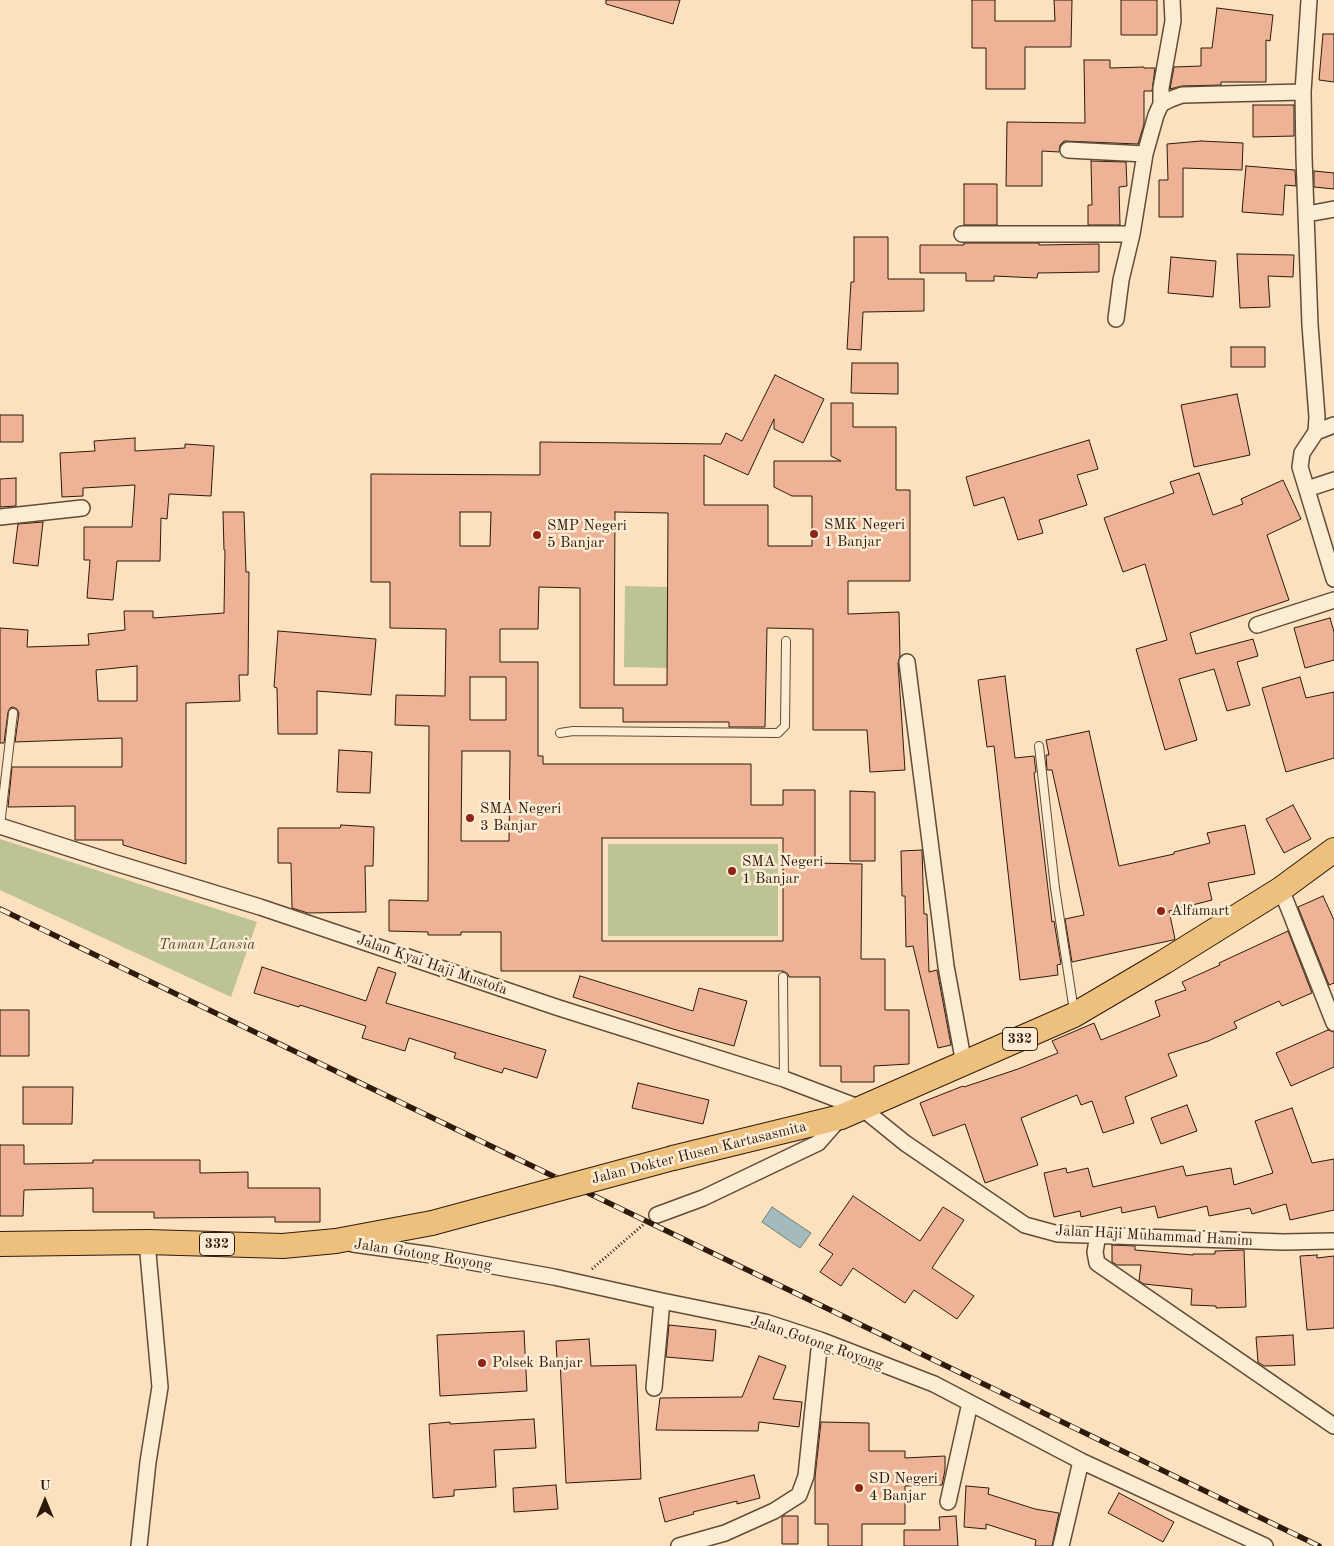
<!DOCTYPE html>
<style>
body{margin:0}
#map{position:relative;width:1334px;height:1546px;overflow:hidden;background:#fbe1bd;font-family:"Old Standard TT",serif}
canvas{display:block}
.north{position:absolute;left:20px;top:1476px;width:50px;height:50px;-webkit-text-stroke:4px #fcecd4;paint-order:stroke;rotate:0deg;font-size:14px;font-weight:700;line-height:20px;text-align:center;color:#2e1a0a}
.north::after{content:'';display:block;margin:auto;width:18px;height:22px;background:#2e1a0a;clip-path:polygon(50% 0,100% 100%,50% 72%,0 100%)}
</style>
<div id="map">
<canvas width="1334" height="1546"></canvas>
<div class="north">U</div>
</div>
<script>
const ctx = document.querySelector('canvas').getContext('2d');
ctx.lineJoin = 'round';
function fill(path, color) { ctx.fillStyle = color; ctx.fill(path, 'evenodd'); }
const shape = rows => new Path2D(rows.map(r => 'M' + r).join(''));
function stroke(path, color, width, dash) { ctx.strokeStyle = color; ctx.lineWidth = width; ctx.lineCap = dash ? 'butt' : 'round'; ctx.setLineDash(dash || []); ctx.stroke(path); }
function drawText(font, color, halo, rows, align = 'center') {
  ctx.font = font + ' "Old Standard TT",serif'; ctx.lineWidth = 5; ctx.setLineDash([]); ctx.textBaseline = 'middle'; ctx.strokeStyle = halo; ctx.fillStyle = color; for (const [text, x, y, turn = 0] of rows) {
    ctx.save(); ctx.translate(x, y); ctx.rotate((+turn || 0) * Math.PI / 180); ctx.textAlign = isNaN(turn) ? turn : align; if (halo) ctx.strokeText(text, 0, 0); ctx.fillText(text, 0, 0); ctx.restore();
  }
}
const green = shape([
 [625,586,668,587,667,668,624,667],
 [0,839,257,922,231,997,0,890],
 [608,844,778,844,778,936,608,936]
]);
const water = shape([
 [772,1207,811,1233,800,1248,762,1222,772,1207]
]);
const building = shape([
 [606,0,680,0,673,24,606,4,606,0],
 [972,0,995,0,995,21,1055,21,1054,0,1072,0,1071,47,1025,47,1025,89,986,89,986,48,972,48,972,0],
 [1121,0,1157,0,1157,35,1121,35,1121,0],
 [1217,8,1273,15,1270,41,1266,40,1266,82,1221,82,1221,85,1182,86,1170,89,1174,67,1201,66,1201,48,1212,48,1217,8],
 [1323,34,1334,34,1334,82,1319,80,1323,34],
 [1084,60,1110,60,1110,68,1144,67,1144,68,1155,68,1152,91,1144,91,1144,124,1138,144,1064,141,1060,145,1059,152,1042,151,1042,186,1006,186,1007,122,1085,123,1084,60],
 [1253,105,1294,105,1294,136,1253,137,1253,105],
 [1201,141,1243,143,1242,170,1183,168,1183,217,1159,217,1159,180,1168,180,1167,144,1201,141],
 [1091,161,1126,162,1127,186,1119,187,1120,225,1088,225,1088,205,1092,205,1091,161],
 [1246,166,1295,170,1296,186,1285,185,1283,215,1242,212,1246,166],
 [1314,171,1334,173,1334,189,1314,187,1314,171],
 [964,184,997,184,997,225,964,225,964,184],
 [854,237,888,237,888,279,924,279,924,311,863,312,861,350,847,349,851,282,854,282,854,237],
 [964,243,1039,243,1039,245,1099,244,1099,272,1038,273,1037,278,994,276,994,281,966,281,966,273,920,273,920,245,964,245,964,243],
 [1237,254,1294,255,1293,277,1268,276,1270,307,1240,308,1237,254],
 [1171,257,1216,261,1213,297,1168,293,1171,257],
 [1231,347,1265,347,1265,367,1231,367,1231,347],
 [852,363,898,363,898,394,851,393,852,363],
 [775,375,824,399,803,443,774,429,774,419,748,475,704,455,704,505,768,505,768,546,812,546,812,496,792,496,774,487,774,461,841,461,831,456,831,403,853,403,853,427,896,427,896,490,910,490,910,581,848,581,848,614,899,612,900,656,898,663,905,770,870,772,867,730,813,730,813,629,767,628,765,727,729,727,729,722,623,722,623,708,580,708,580,588,539,587,538,629,500,629,500,662,538,662,538,756,543,756,543,764,751,764,751,805,783,805,783,790,815,790,815,863,862,864,861,959,885,959,885,1010,909,1010,909,1064,874,1066,874,1082,841,1082,841,1066,820,1066,820,977,789,977,788,974,783,971,501,971,501,932,461,932,461,935,428,935,428,932,389,931,389,900,428,901,429,726,395,725,396,695,445,696,446,629,390,628,390,582,371,582,371,474,540,475,540,442,721,444,726,433,742,441,775,375],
 [460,512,491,512,490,546,460,546,460,512],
 [615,512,668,513,667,685,614,685,615,512],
 [470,677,506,677,506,720,470,720,470,677],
 [462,751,510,751,509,841,461,841,462,751],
 [602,838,783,838,783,941,602,941,602,838],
 [1237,394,1250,455,1194,467,1181,405,1237,394],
 [0,415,23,415,23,442,0,442,0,415],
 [135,438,135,451,185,448,185,444,214,446,211,496,169,494,167,519,161,518,160,561,117,561,113,600,87,598,90,560,84,560,84,527,132,527,135,485,83,488,83,496,62,497,60,453,95,451,94,441,135,438],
 [1089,440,1098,469,1077,475,1087,505,1039,520,1043,533,1018,540,1004,497,974,506,966,477,1089,440],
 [1199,473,1213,515,1243,504,1241,499,1283,480,1301,519,1267,535,1289,600,1190,633,1196,654,1253,639,1258,656,1237,662,1250,705,1227,711,1214,669,1179,679,1197,740,1165,750,1136,649,1167,640,1145,564,1123,572,1104,518,1174,493,1170,482,1199,473],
 [16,478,16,506,0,507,0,479,16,478],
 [223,512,244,512,246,572,249,572,248,675,239,675,240,701,186,703,186,864,123,845,123,840,75,840,75,806,8,807,12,767,122,767,122,738,15,742,19,713,17,709,13,707,10,708,8,712,4,743,0,743,0,628,28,630,27,647,89,645,88,634,125,630,124,611,153,611,153,618,224,613,225,550,224,550,223,512],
 [137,666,137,701,98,701,96,670,137,666],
 [43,522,38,566,13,563,18,524,43,522],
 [1330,618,1334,632,1334,660,1305,668,1294,628,1330,618],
 [278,631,376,639,371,695,317,691,317,734,278,734,277,688,274,687,278,631],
 [1005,676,1015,758,1034,756,1036,772,1034,773,1052,922,1054,921,1061,964,1057,965,1058,975,1020,980,994,746,987,747,978,680,1005,676],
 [1300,677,1306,698,1334,692,1334,758,1286,772,1262,688,1300,677],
 [1089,731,1119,866,1174,854,1174,852,1210,843,1207,833,1245,825,1255,874,1208,883,1212,900,1169,911,1175,939,1173,940,1072,962,1065,919,1084,915,1052,770,1047,770,1046,755,1049,755,1046,740,1089,731],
 [339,750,372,752,370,793,337,792,339,750],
 [850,791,875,792,875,861,850,861,850,791],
 [1293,805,1311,839,1284,853,1266,819,1293,805],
 [341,825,374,827,373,866,365,866,366,912,308,913,292,908,291,863,278,863,278,828,340,828,341,825],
 [922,850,924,914,927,914,929,972,937,970,951,1045,938,1048,913,946,906,947,905,896,902,896,901,851,922,850],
 [1323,896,1334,920,1334,983,1329,985,1298,907,1323,896],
 [1288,931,1312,993,1282,1006,1279,1001,1234,1022,1237,1028,1208,1041,1168,1054,1177,1076,1125,1097,1134,1123,1103,1133,1092,1101,1081,1105,1077,1095,1021,1118,1038,1165,985,1183,965,1124,933,1136,920,1103,963,1086,964,1087,1018,1069,1058,1053,1052,1041,1094,1023,1101,1040,1160,1016,1155,1001,1186,990,1182,982,1220,965,1219,963,1288,931],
 [262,967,366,1001,378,967,396,973,386,1003,546,1050,537,1078,504,1068,502,1073,454,1058,456,1053,409,1038,405,1051,362,1038,366,1026,300,1005,299,1007,254,993,262,967],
 [580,976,693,1011,699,988,747,1001,734,1046,673,1029,573,997,580,976],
 [0,1010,29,1010,29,1056,0,1056,0,1010],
 [1328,1030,1334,1032,1334,1067,1291,1086,1276,1053,1328,1030],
 [638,1083,709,1100,703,1124,632,1108,638,1083],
 [23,1087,73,1087,72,1124,23,1124,23,1087],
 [1187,1105,1197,1131,1161,1144,1151,1118,1187,1105],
 [1292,1108,1312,1163,1334,1159,1334,1210,1290,1220,1286,1204,1252,1214,1250,1208,1209,1216,1207,1206,1158,1218,1155,1206,1122,1213,1121,1207,1081,1217,1080,1211,1054,1217,1044,1173,1066,1168,1067,1173,1088,1168,1093,1187,1183,1166,1186,1176,1231,1168,1234,1185,1273,1173,1255,1121,1292,1108],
 [0,1145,24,1145,24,1164,93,1163,93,1160,200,1160,200,1173,248,1172,248,1188,320,1188,320,1222,275,1222,275,1217,154,1218,154,1212,93,1212,93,1188,24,1190,23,1216,0,1216,0,1145],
 [853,1196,920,1241,943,1207,964,1220,932,1268,974,1296,957,1319,914,1290,905,1303,853,1268,841,1286,820,1272,833,1254,819,1245,853,1196],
 [1112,1245,1135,1246,1135,1250,1193,1255,1193,1254,1215,1254,1215,1251,1244,1250,1246,1307,1216,1308,1216,1306,1191,1305,1192,1289,1144,1284,1139,1281,1141,1265,1117,1265,1112,1262,1112,1245],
 [1317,1255,1317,1258,1334,1256,1334,1328,1307,1330,1300,1256,1317,1255],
 [669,1325,716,1330,713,1361,666,1357,669,1325],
 [524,1331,527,1391,440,1396,437,1335,524,1331],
 [1293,1335,1295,1365,1264,1366,1258,1362,1256,1337,1293,1335],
 [589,1339,591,1366,636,1365,641,1479,566,1483,560,1360,557,1360,556,1341,589,1339],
 [759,1356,786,1366,773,1399,802,1402,799,1427,759,1422,758,1431,656,1430,660,1398,742,1397,759,1356],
 [534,1419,536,1448,494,1450,496,1487,454,1490,454,1496,433,1498,429,1424,450,1422,450,1424,534,1419],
 [821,1422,869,1423,869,1451,905,1451,905,1458,945,1456,945,1470,942,1485,905,1486,905,1524,862,1524,862,1546,828,1546,828,1524,815,1524,815,1477,821,1422],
 [754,1475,760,1498,737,1504,737,1501,693,1512,694,1514,665,1522,659,1498,754,1475],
 [556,1485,558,1509,514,1512,513,1488,556,1485],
 [966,1486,989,1488,988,1494,1035,1509,1059,1513,1052,1546,1035,1546,1036,1540,986,1524,986,1529,964,1527,966,1486],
 [1119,1493,1174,1522,1163,1542,1108,1513,1119,1493],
 [784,1516,798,1516,798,1544,782,1544,782,1517,784,1516],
 [956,1516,958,1546,904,1546,904,1530,940,1530,939,1517,956,1516]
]);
const path = shape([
 [592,1269,644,1224]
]);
const lane = shape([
 [560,733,573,731,778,733,785,726,786,641],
 [1039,746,1055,888,1074,1011],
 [0,826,13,713],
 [783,977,784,1079]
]);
const street = shape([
 [1309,0,1303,92,1304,157,1310,325,1317,417,1316,432,1302,453,1300,467,1334,579],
 [1161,104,1161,88,1173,21,1172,0],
 [1068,150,1145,154],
 [1307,214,1334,209],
 [962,234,1132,234],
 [1116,319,1121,280,1132,234,1145,154,1156,115,1161,104,1171,99,1182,95,1303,92],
 [1316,432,1334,425],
 [1307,489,1334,480],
 [0,517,82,508],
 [1257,625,1334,600],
 [907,662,946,966,964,1064],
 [0,826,109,861,260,907,559,1008,784,1079,863,1109,905,1143,1025,1225,1058,1234,1283,1242,1334,1241],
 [1281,889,1334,1023],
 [657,1215,703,1198,818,1143,840,1118],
 [1098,1235,1095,1252,1097,1263,1334,1426],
 [353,1244,432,1255,554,1277,662,1301,765,1322,820,1340,934,1384,1081,1461,1265,1546],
 [654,1388,662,1301],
 [948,1502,970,1403],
 [139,1546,148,1462,160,1387,147,1242],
 [679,1546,725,1533,774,1511,799,1495,806,1476,820,1340],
 [1061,1546,1081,1461]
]);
const primary = shape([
 [673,1158,841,1117,1074,1015,1164,962,1281,889,1334,850],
 [0,1244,147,1242,283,1246,336,1241,432,1223]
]);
const rail = shape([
 [0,909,1319,1546]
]);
const primaryBridge = shape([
 [432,1223,673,1158]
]);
const markers = [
 [814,534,5,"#8f2418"],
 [537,535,5,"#8f2418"],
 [470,818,5,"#8f2418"],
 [732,871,5,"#8f2418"],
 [1161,911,5,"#8f2418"],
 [482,1363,5,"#8f2418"],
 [859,1488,5,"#8f2418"]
];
const shields = [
 [1020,1039,35],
 [217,1244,35]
];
const shieldNames = [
 ["332",1020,1039],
 ["332",217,1244]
];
const poiNames = [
 ["SMK Negeri",824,525],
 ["1 Banjar",824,542],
 ["SMP Negeri",547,526],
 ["5 Banjar",547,543],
 ["SMA Negeri",480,809],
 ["3 Banjar",480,826],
 ["SMA Negeri",742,862],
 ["1 Banjar",742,879],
 ["Alfamart",1171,911],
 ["Polsek Banjar",492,1363],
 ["SD Negeri",869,1479],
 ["4 Banjar",869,1496]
];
const parkNames = [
 ["Taman Lansia",207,945]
];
const streetNames = [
 ["Jalan Kyai Haji Mustofa",432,965,19],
 ["Jalan Dokter Husen Kartasasmita",699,1153,-14],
 ["Jalan Haji Muhammad Hamim",1154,1236,3],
 ["Jalan Gotong Royong",423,1255,9],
 ["Jalan Gotong Royong",817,1343,19]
];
fill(green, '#bdc392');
fill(water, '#a3bbbc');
stroke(water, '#747b75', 1);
fill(building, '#eeb396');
stroke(building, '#2e1a0a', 1);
stroke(lane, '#614c37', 10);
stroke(street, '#614c37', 18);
stroke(primary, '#2e1a0a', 26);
stroke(path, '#2e1a0a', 3, [1, 2.5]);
stroke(lane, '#fcecd4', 8);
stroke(street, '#fcecd4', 15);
stroke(primary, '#eec07e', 24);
stroke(rail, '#2e1a0a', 5.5);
stroke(rail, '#fcecd4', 4, [11]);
stroke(primaryBridge, '#2e1a0a', 26, []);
stroke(primaryBridge, '#eec07e', 24);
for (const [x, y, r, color] of markers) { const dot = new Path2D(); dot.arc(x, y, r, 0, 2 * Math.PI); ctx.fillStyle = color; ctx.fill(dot); stroke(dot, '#fcecd4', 2); }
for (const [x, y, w] of shields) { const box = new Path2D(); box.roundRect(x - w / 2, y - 11.5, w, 23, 4); ctx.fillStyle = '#fcecd4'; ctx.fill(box); stroke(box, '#2e1a0a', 1); }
drawText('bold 14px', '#2e1a0a', null, shieldNames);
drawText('15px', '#2e1a0a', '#fcecd4', poiNames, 'left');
drawText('italic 15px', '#594d33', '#fcecd4', parkNames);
drawText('15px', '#2e1a0a', '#fcecd4', streetNames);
</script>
